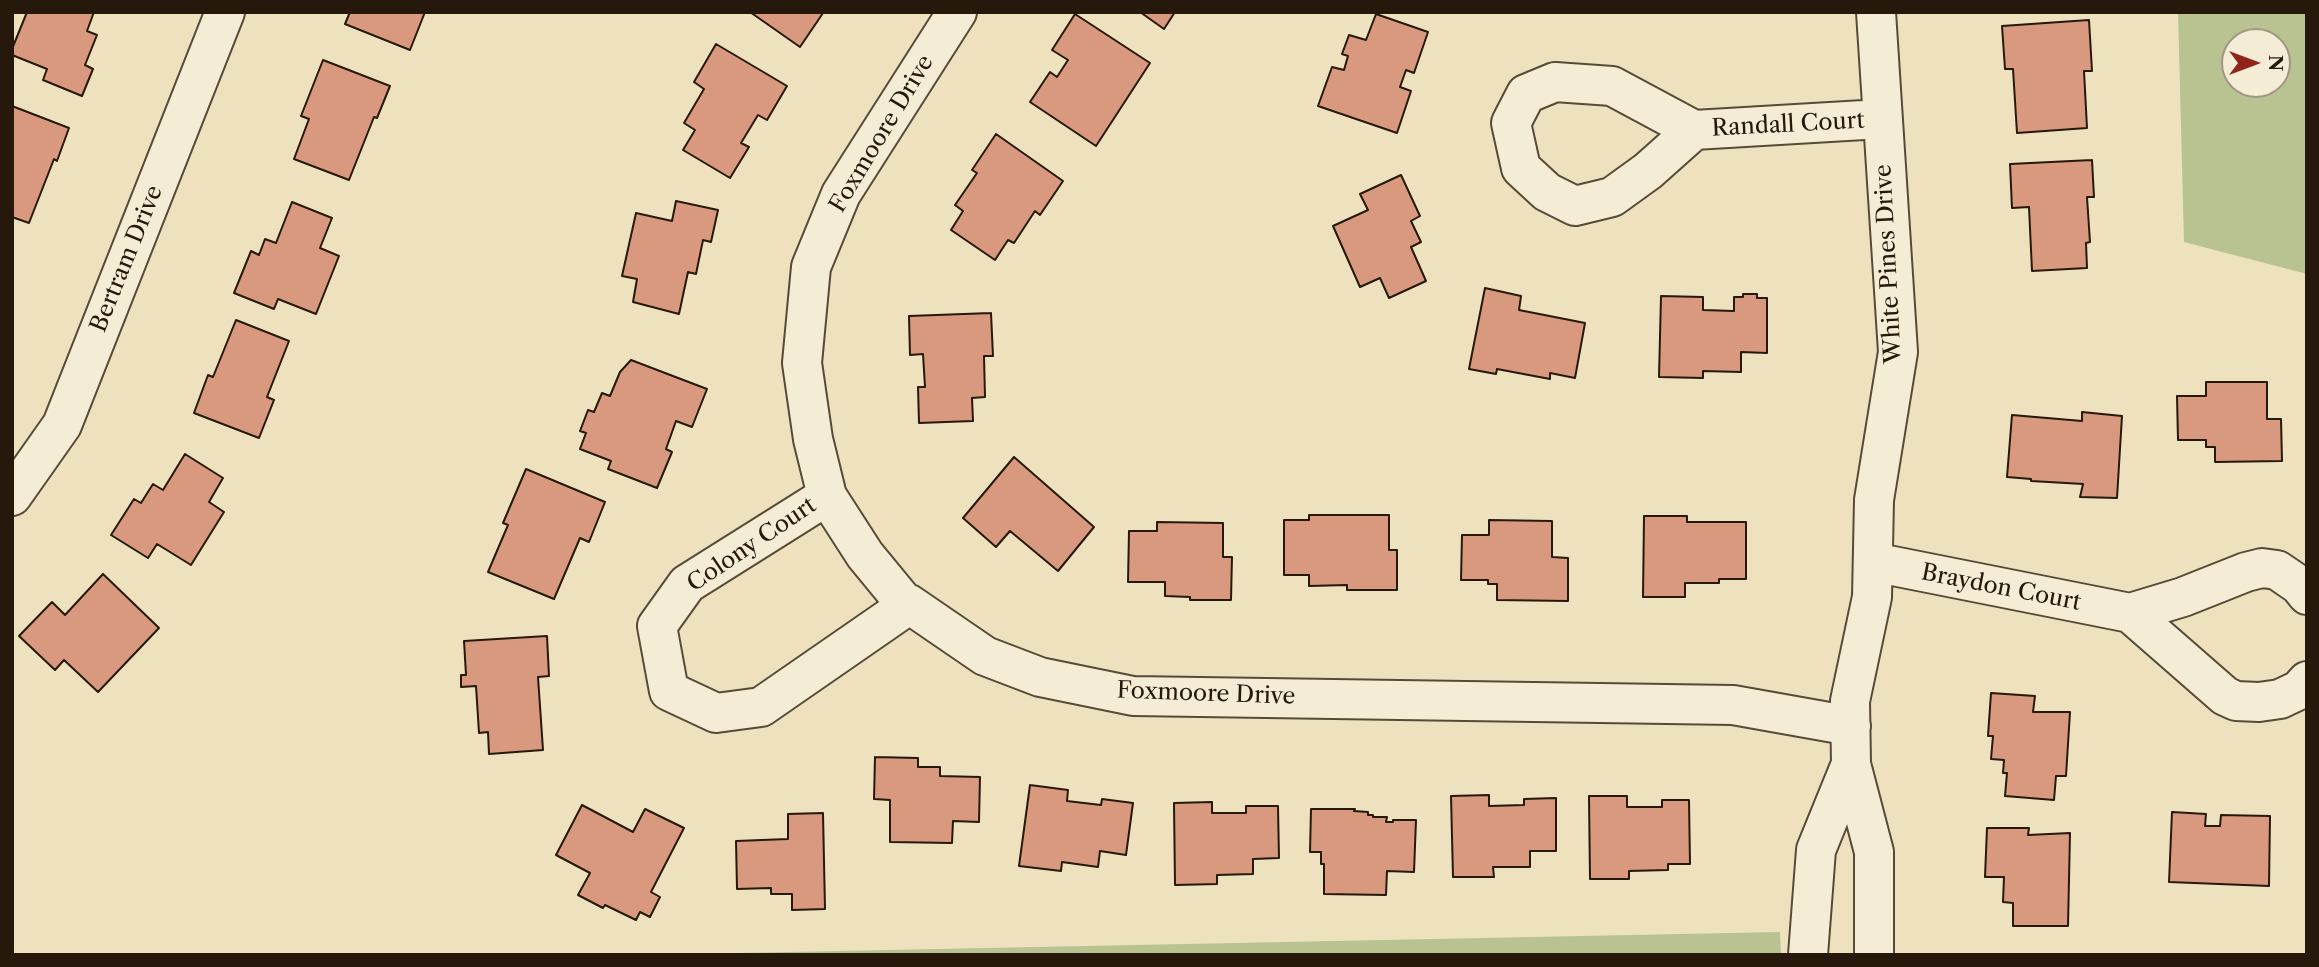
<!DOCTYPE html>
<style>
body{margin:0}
#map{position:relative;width:2319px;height:967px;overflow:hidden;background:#eee2be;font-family:"Libre Caslon Text",serif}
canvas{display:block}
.frame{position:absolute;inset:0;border:14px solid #26180b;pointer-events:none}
.north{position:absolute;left:2221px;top:28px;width:70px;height:70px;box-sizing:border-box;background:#f4ecd5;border:2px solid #a29784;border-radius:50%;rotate:90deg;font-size:19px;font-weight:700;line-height:28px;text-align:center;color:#26180b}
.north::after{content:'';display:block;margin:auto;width:24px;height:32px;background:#8f2418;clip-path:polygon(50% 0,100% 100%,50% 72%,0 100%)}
</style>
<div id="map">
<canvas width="2319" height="967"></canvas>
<div class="frame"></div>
<div class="north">N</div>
</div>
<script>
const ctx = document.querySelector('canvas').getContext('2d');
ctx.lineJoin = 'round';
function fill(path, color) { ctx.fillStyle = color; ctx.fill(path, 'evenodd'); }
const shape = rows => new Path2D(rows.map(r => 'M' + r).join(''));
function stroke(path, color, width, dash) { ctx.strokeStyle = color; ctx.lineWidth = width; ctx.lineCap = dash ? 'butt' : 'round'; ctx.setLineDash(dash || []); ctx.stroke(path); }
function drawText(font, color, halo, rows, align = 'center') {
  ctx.font = font + ' "Libre Caslon Text",serif'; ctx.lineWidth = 5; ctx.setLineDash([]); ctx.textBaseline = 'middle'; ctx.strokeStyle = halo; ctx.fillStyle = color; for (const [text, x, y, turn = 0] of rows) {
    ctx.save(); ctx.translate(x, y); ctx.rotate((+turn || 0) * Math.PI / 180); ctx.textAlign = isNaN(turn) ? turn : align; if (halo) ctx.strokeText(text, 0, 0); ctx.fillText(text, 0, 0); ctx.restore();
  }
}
const green = shape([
 [2178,12,2307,12,2307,274,2184,242],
 [2235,42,2277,42,2277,84,2235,84],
 [1780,932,1781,955,639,955]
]);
const building = shape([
 [27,12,94,12,87,31,97,35,85,65,93,69,82,96,43,80,47,69,12,55,12,49,27,12],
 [350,12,425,12,410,50,345,24,350,12],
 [750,12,821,12,823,13,800,47,750,12],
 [1140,12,1175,12,1164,29,1140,12],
 [1075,14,1150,63,1096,146,1030,102,1050,72,1057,77,1068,60,1052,50,1075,14],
 [1376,14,1428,32,1414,73,1406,70,1400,87,1411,91,1397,133,1318,106,1332,67,1344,70,1348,56,1342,54,1349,35,1366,40,1376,14],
 [2089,20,2092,71,2084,71,2087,128,2017,133,2013,69,2005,69,2002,26,2089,20],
 [716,44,787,86,767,120,758,115,741,143,749,147,730,178,683,150,695,130,684,123,704,89,694,82,716,44],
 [323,60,390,86,377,118,374,117,349,180,294,159,309,119,301,116,323,60],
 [12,106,69,128,57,161,54,159,29,223,12,217,12,106],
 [996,134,1063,181,1040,215,1035,211,1014,243,1008,240,995,260,951,230,963,211,955,205,977,173,972,170,996,134],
 [2092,160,2094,197,2087,197,2090,242,2086,243,2087,268,2032,271,2029,207,2012,208,2010,164,2092,160],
 [1401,175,1420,216,1411,221,1421,242,1411,247,1426,281,1389,298,1380,278,1360,287,1333,226,1368,210,1360,194,1401,175],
 [676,201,718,210,711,242,703,240,696,274,688,272,679,314,633,302,637,279,622,276,636,213,672,221,676,201],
 [292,202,332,218,320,248,339,256,316,314,278,299,274,309,234,293,251,251,259,255,265,239,276,243,292,202],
 [1485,288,1521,296,1519,310,1585,323,1575,378,1550,373,1550,379,1497,369,1496,374,1469,369,1485,288],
 [1743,294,1757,294,1757,298,1767,298,1767,353,1741,352,1741,372,1703,371,1703,378,1659,377,1661,296,1703,297,1703,310,1734,311,1734,297,1743,297,1743,294],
 [991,313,993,356,984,356,985,397,972,398,973,421,919,423,918,387,925,387,923,354,910,355,909,316,991,313],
 [236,320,289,341,267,397,274,400,259,438,194,413,208,375,213,377,236,320],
 [631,360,707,389,692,427,676,421,666,449,672,452,657,488,608,469,611,461,580,449,586,433,580,431,588,410,594,412,602,393,610,396,620,372,631,360],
 [2206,382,2267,382,2267,419,2281,419,2282,461,2215,462,2215,447,2206,447,2206,440,2178,440,2177,396,2206,396,2206,382],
 [2082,412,2122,416,2117,498,2080,497,2083,484,2031,481,2031,479,2007,477,2012,415,2082,421,2082,412],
 [185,454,223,478,209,502,224,512,191,565,157,544,148,558,111,535,134,499,141,503,153,484,163,490,185,454],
 [1014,457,1094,527,1058,571,1010,531,996,547,963,518,1014,457],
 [526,469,605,502,589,542,580,538,554,599,488,572,508,525,503,523,526,469],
 [1309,515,1389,515,1389,550,1397,550,1397,590,1347,590,1347,585,1309,586,1309,575,1284,575,1284,520,1309,520,1309,515],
 [1644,516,1687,516,1687,522,1746,522,1746,579,1719,579,1719,583,1685,583,1685,597,1643,597,1644,516],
 [1489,520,1552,521,1552,557,1568,558,1568,601,1497,600,1497,584,1488,584,1488,580,1461,580,1462,535,1489,535,1489,520],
 [1157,522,1223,523,1223,557,1232,557,1231,600,1190,600,1190,597,1165,596,1165,582,1128,582,1129,531,1157,531,1157,522],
 [103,574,159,628,98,692,64,660,55,670,19,636,52,602,65,615,103,574],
 [547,636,549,676,538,677,543,750,489,754,488,732,479,733,476,686,461,687,461,675,466,675,464,641,547,636],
 [1991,693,2035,696,2033,712,2070,712,2066,776,2056,776,2054,800,2005,796,2007,773,2003,773,2004,760,1991,759,1993,736,1988,736,1991,693],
 [875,757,918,758,918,767,940,767,940,776,980,777,979,822,953,821,952,843,890,842,890,800,874,799,875,757],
 [1030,785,1068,790,1067,801,1101,805,1102,799,1133,803,1126,855,1100,851,1098,867,1062,862,1061,871,1019,866,1030,785],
 [1489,795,1489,806,1524,805,1524,799,1556,798,1556,851,1530,851,1530,867,1493,867,1494,877,1453,877,1451,796,1489,795],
 [1589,796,1627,796,1627,807,1662,807,1662,800,1689,800,1690,864,1668,864,1668,870,1629,871,1629,879,1590,879,1589,796],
 [1212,802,1212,813,1246,813,1246,806,1278,806,1279,858,1253,859,1253,874,1217,875,1217,884,1175,885,1174,803,1212,802],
 [582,805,633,832,645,809,684,828,651,892,660,897,650,917,640,912,636,920,605,905,603,908,578,895,590,873,556,855,582,805],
 [1311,809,1355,809,1354,811,1368,812,1368,815,1373,815,1373,817,1387,817,1386,822,1393,822,1393,820,1416,820,1414,872,1387,871,1386,895,1324,894,1324,864,1321,864,1321,852,1310,852,1311,809],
 [2172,812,2206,814,2205,826,2220,826,2221,815,2270,816,2269,886,2169,882,2172,812],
 [823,813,825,909,792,910,792,894,771,894,771,888,737,889,736,841,788,839,788,814,823,813],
 [1987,828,2029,828,2028,835,2070,833,2068,926,2013,926,2013,903,2003,902,2004,877,1985,877,1987,828]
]);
const minor = shape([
 [957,12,841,194,811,267,802,363,813,439,827,496,865,555,907,606,909,604,985,656,1040,677,1133,696,1733,705,1851,726],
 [1694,130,1648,171,1612,197,1575,206,1547,192,1521,168,1511,123,1526,94,1555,82,1612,86,1694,130,1881,119],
 [12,496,62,425,225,12],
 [827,496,687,584,657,626,669,691,716,713,761,707,907,606],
 [1873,562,2130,613,2183,597,2246,572,2262,568,2277,570,2299,585,2307,595],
 [2130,613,2225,696,2236,701,2259,702,2280,699,2299,690,2307,681],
 [1808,955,1816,850,1851,764],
 [1874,955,1874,852,1851,764,1850,701,1872,597,1874,500,1898,352,1876,12]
]);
const streetNames = [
 ["Randall Court",1788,125,-3],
 ["Foxmoore Drive",882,134,-59],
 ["Bertram Drive",127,259,-68],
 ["White Pines Drive",1889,264,-93],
 ["Colony Court",752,545,-34],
 ["Braydon Court",2001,588,11],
 ["Foxmoore Drive",1206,694,2]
];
fill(green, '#b8c391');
fill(building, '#d8997f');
stroke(building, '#26180b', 2);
stroke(minor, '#584a38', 42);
stroke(minor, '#f4ecd5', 38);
drawText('23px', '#26180b', '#f4ecd5', streetNames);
</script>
